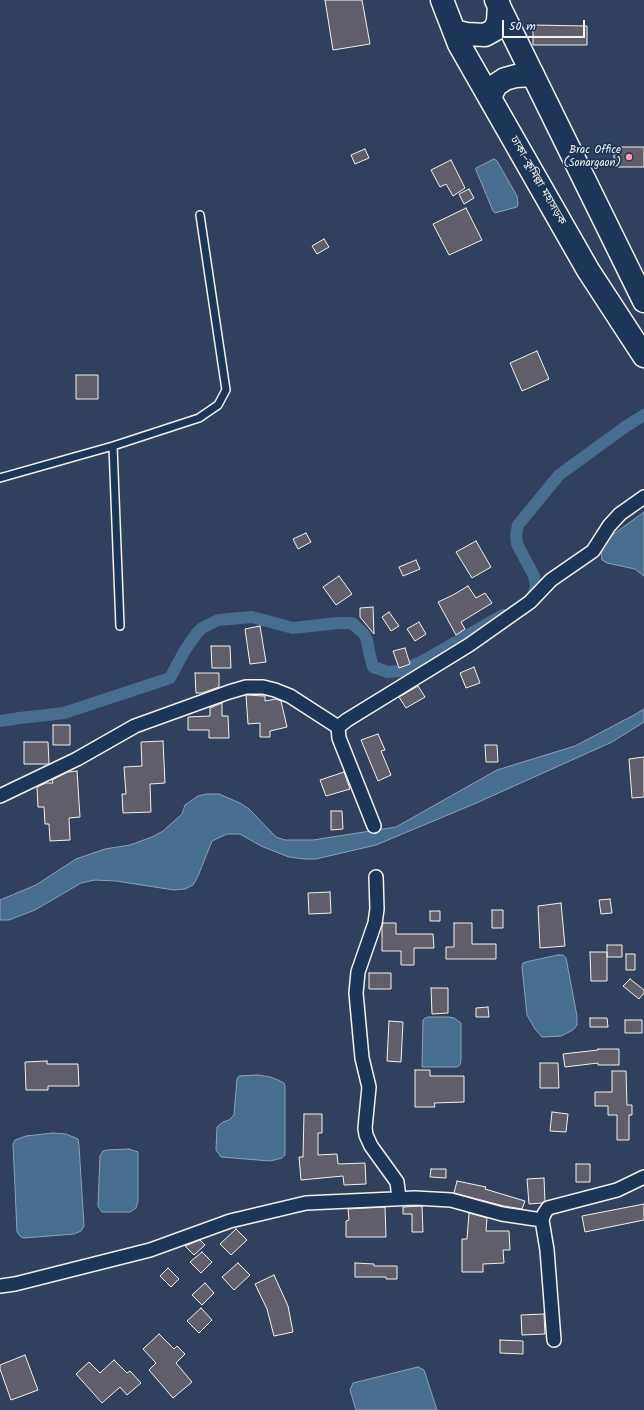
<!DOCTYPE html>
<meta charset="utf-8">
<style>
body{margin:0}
#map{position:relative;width:644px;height:1410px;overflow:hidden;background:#31415d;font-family:Kalam,sans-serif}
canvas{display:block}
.scale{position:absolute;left:502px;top:20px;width:83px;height:18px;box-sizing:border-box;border:2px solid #f4f1e8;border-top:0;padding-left:5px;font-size:12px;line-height:14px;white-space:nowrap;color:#f4f1e8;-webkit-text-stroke:3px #1d3557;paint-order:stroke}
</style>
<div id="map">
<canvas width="644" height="1410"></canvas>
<div class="scale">50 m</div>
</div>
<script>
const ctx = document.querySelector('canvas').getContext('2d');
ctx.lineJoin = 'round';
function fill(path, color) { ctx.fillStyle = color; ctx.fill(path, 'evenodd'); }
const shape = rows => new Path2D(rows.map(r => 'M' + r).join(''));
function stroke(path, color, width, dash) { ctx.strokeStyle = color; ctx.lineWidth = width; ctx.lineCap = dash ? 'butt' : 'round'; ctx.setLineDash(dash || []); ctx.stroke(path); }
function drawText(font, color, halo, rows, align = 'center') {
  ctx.font = font + ' Kalam,"Noto Sans Bengali",sans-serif'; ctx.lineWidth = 3.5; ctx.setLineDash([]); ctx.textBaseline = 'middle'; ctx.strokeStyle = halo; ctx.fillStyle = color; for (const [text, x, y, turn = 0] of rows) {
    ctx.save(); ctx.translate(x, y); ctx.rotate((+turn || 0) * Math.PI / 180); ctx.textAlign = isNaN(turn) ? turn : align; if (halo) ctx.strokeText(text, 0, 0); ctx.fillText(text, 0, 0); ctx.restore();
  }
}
const water = shape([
 [494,159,497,161,517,196,518,204,517,207,495,213,493,211,476,170,476,168,494,159],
 [644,512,644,576,635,569,607,563,602,560,600,544,644,512],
 [644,709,644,722,612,742,474,804,376,845,316,859,305,859,289,857,261,846,240,834,227,834,212,841,198,876,193,885,185,889,174,890,116,881,95,880,81,883,35,910,9,920,0,920,0,900,36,885,76,859,105,849,130,845,152,837,163,831,182,814,185,805,198,796,206,794,219,794,240,803,249,809,276,837,285,840,313,840,396,827,497,770,575,746,634,715,644,709],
 [558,955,563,955,566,958,577,1016,577,1025,573,1030,561,1036,542,1037,535,1029,527,1015,522,967,523,963,530,961,558,955],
 [429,1017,449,1017,454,1018,461,1023,461,1060,460,1065,457,1067,422,1067,423,1020,425,1018,429,1017],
 [258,1075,270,1077,278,1080,284,1083,285,1087,285,1155,282,1158,270,1161,221,1157,216,1150,217,1127,223,1122,229,1120,234,1115,237,1079,239,1076,258,1075],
 [53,1133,66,1134,78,1139,79,1146,84,1226,81,1231,74,1234,24,1238,21,1237,17,1232,13,1144,15,1140,26,1136,53,1133],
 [129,1149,138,1152,138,1201,136,1208,130,1212,102,1212,98,1206,100,1156,103,1151,107,1150,129,1149],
 [418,1367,424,1370,437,1410,356,1410,350,1390,353,1383,418,1367]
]);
const canal = shape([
 [529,600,533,596,534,593,536,585,534,576,517,544,516,535,518,525,559,475,625,427,644,415],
 [0,721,20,718,64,713,170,678,185,650,197,633,202,628,218,620,252,617,293,628,338,623,352,623,364,634,367,640,369,652,373,667,388,672,400,671,423,661,503,615]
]);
const building = shape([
 [325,0,362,0,370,44,333,50,325,0],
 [533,25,587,26,587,45,533,45,533,25],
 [614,147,644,147,644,167,614,167,614,147],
 [365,149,369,158,355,164,351,155,365,149],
 [451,160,465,188,453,196,446,184,440,187,431,170,451,160],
 [469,189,474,198,464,204,459,194,469,189],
 [466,208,482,240,449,255,433,224,466,208],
 [324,239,329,247,317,254,312,246,324,239],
 [537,351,549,379,522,391,510,363,537,351],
 [76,375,98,375,98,399,76,399,76,375],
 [306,533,311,542,298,549,293,539,306,533],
 [476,541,491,567,472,578,456,552,476,541],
 [416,560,420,569,403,576,399,567,416,560],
 [339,576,352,594,336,605,323,587,339,576],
 [468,586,476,598,485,593,492,603,461,622,465,629,456,635,438,602,453,595,468,586],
 [373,607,374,634,360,617,360,608,373,607],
 [389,612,399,626,391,631,382,617,389,612],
 [419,622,426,634,415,641,407,629,419,622],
 [260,626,266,662,250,664,245,629,260,626],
 [211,646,230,646,231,668,212,668,211,646],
 [405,648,410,664,399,668,393,651,405,648],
 [474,667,480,683,466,688,460,673,474,667],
 [195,673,219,673,219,687,202,693,196,693,195,673],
 [418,686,425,697,406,708,399,697,418,686],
 [246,695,265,696,265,701,276,699,281,701,287,727,270,731,270,737,260,737,260,723,248,724,246,695],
 [222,703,222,716,228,716,229,738,209,738,209,730,188,730,188,717,210,716,210,708,222,703],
 [53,725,70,725,70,745,53,745,53,725],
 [378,734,385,750,381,751,391,775,378,781,361,740,378,734],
 [163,741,165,783,150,784,151,812,123,813,122,794,126,794,124,767,142,766,141,742,163,741],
 [24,742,48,742,49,764,24,764,24,742],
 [485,745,497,745,498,762,486,762,485,745],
 [644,757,644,797,632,798,629,759,644,757],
 [77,771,80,817,69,818,70,840,50,841,49,824,45,824,44,807,38,807,37,787,46,783,53,783,52,780,68,772,77,771],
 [344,772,350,789,326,796,320,780,344,772],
 [331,811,342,811,343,829,331,830,331,811],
 [330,892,331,913,309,914,308,893,330,892],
 [610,899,612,913,601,914,599,900,610,899],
 [561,903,565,946,540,948,538,906,561,903],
 [492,910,503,910,503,928,492,928,492,910],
 [430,911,440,911,440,921,430,921,430,911],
 [383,923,396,923,396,934,433,934,434,948,414,948,414,965,401,965,401,951,382,951,382,927,383,923],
 [454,923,472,923,472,944,496,944,496,959,446,959,446,947,454,947,454,923],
 [607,945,622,945,622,957,607,957,607,945],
 [590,952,607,952,607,981,591,981,590,952],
 [626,954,635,954,635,970,626,970,626,954],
 [369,973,391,973,391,989,369,989,369,973],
 [630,979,644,990,644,993,639,999,623,986,630,979],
 [431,988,448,988,448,1013,432,1014,431,988],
 [488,1007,489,1017,476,1017,476,1008,488,1007],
 [590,1018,607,1018,608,1027,590,1027,590,1018],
 [625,1020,642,1020,642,1033,625,1033,625,1020],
 [389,1021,403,1022,401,1062,387,1061,389,1021],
 [598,1049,619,1049,619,1065,598,1065,598,1063,565,1067,563,1054,598,1050,598,1049],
 [47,1061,47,1064,78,1064,79,1086,48,1086,48,1090,26,1090,25,1062,47,1061],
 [540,1063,558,1063,559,1088,540,1088,540,1063],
 [415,1070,430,1070,430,1076,464,1076,464,1102,434,1103,435,1107,415,1107,415,1070],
 [612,1071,626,1071,627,1105,632,1105,632,1115,629,1115,629,1140,617,1140,617,1115,608,1115,608,1106,595,1106,595,1092,612,1092,612,1071],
 [552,1112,568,1114,566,1132,550,1131,552,1112],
 [304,1114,322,1114,322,1133,318,1133,318,1155,337,1154,338,1164,365,1163,366,1184,344,1185,343,1176,301,1180,299,1157,303,1157,304,1114],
 [576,1164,590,1164,590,1182,576,1182,576,1164],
 [431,1169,446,1169,446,1178,430,1177,431,1169],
 [544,1178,545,1201,542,1203,529,1204,527,1179,544,1178],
 [457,1181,486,1187,485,1189,525,1201,522,1209,504,1206,454,1193,457,1181],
 [644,1204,644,1220,585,1232,582,1216,644,1204],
 [422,1206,423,1232,412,1232,412,1214,403,1214,403,1207,422,1206],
 [385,1207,386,1237,346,1237,346,1221,349,1220,348,1209,385,1207],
 [469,1213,487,1218,486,1231,509,1231,510,1250,503,1250,504,1263,483,1264,483,1272,462,1272,462,1239,467,1239,469,1213],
 [236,1229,247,1240,231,1255,220,1244,236,1229],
 [200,1240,205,1245,194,1255,185,1246,200,1240],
 [202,1252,212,1262,201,1273,190,1262,202,1252],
 [238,1263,250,1275,234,1290,222,1277,238,1263],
 [355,1263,374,1264,374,1266,397,1266,397,1279,386,1279,386,1277,355,1277,355,1263],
 [168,1268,179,1279,171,1287,160,1276,168,1268],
 [274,1275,288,1306,293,1332,274,1336,267,1309,255,1284,274,1275],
 [205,1283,214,1293,202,1305,192,1295,205,1283],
 [201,1308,212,1320,199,1333,187,1321,201,1308],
 [544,1314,545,1334,522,1335,521,1315,544,1314],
 [159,1334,174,1349,177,1346,185,1354,176,1363,192,1382,173,1398,149,1370,156,1363,143,1349,159,1334],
 [500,1340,523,1341,523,1354,500,1353,500,1340],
 [25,1355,38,1390,11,1400,0,1369,0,1365,25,1355],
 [114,1360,127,1373,130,1371,141,1383,127,1395,120,1387,102,1403,76,1374,89,1362,100,1373,114,1360]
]);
const lane = shape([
 [113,446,120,626],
 [0,478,113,446,199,418,218,405,226,390,200,215]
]);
const street = shape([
 [0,796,77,759,135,726,229,692,246,687,263,687,275,690,290,696,338,727],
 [374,826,339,738,338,727,347,720,469,645,530,602,551,580,593,551,609,526,620,514,644,497],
 [376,877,377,909,375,923,358,972,356,993,362,1058,369,1087,365,1128,366,1135,371,1146,397,1182,399,1198],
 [0,1286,15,1284,150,1250,230,1221,306,1203,415,1198,451,1200,502,1214,542,1220],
 [554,1340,547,1250,542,1220,544,1214,548,1208,617,1190,644,1177]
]);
const highway = shape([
 [442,0,459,44,588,270,644,356],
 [496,0,644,301],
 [454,31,466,34,485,35,494,30,498,22,499,5],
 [490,97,496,85,505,79,516,76,533,75]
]);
const markers = [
 [629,157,4,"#ff9aa2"]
];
const poiNames = [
 ["Brac Office",621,151],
 ["(Sonargaon)",621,164]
];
const streetNames = [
 ["ঢাকা–কুমিল্লা মহাসড়ক",537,181,60]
];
fill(water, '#476e8f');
stroke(water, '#8ca2b3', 1);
stroke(canal, '#476e8f', 12);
fill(building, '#605e6b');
stroke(building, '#f4f1e8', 1);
stroke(lane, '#f4f1e8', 10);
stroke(street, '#f4f1e8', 16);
stroke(highway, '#f4f1e8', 25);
stroke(lane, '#1d3557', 7);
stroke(street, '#1d3557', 13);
stroke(highway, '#1d3557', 22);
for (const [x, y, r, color] of markers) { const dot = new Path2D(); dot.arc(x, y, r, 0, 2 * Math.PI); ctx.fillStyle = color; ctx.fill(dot); stroke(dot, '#1d3557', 1.5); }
drawText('11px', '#f4f1e8', '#1d3557', poiNames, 'right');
drawText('11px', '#f4f1e8', '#1d3557', streetNames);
</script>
